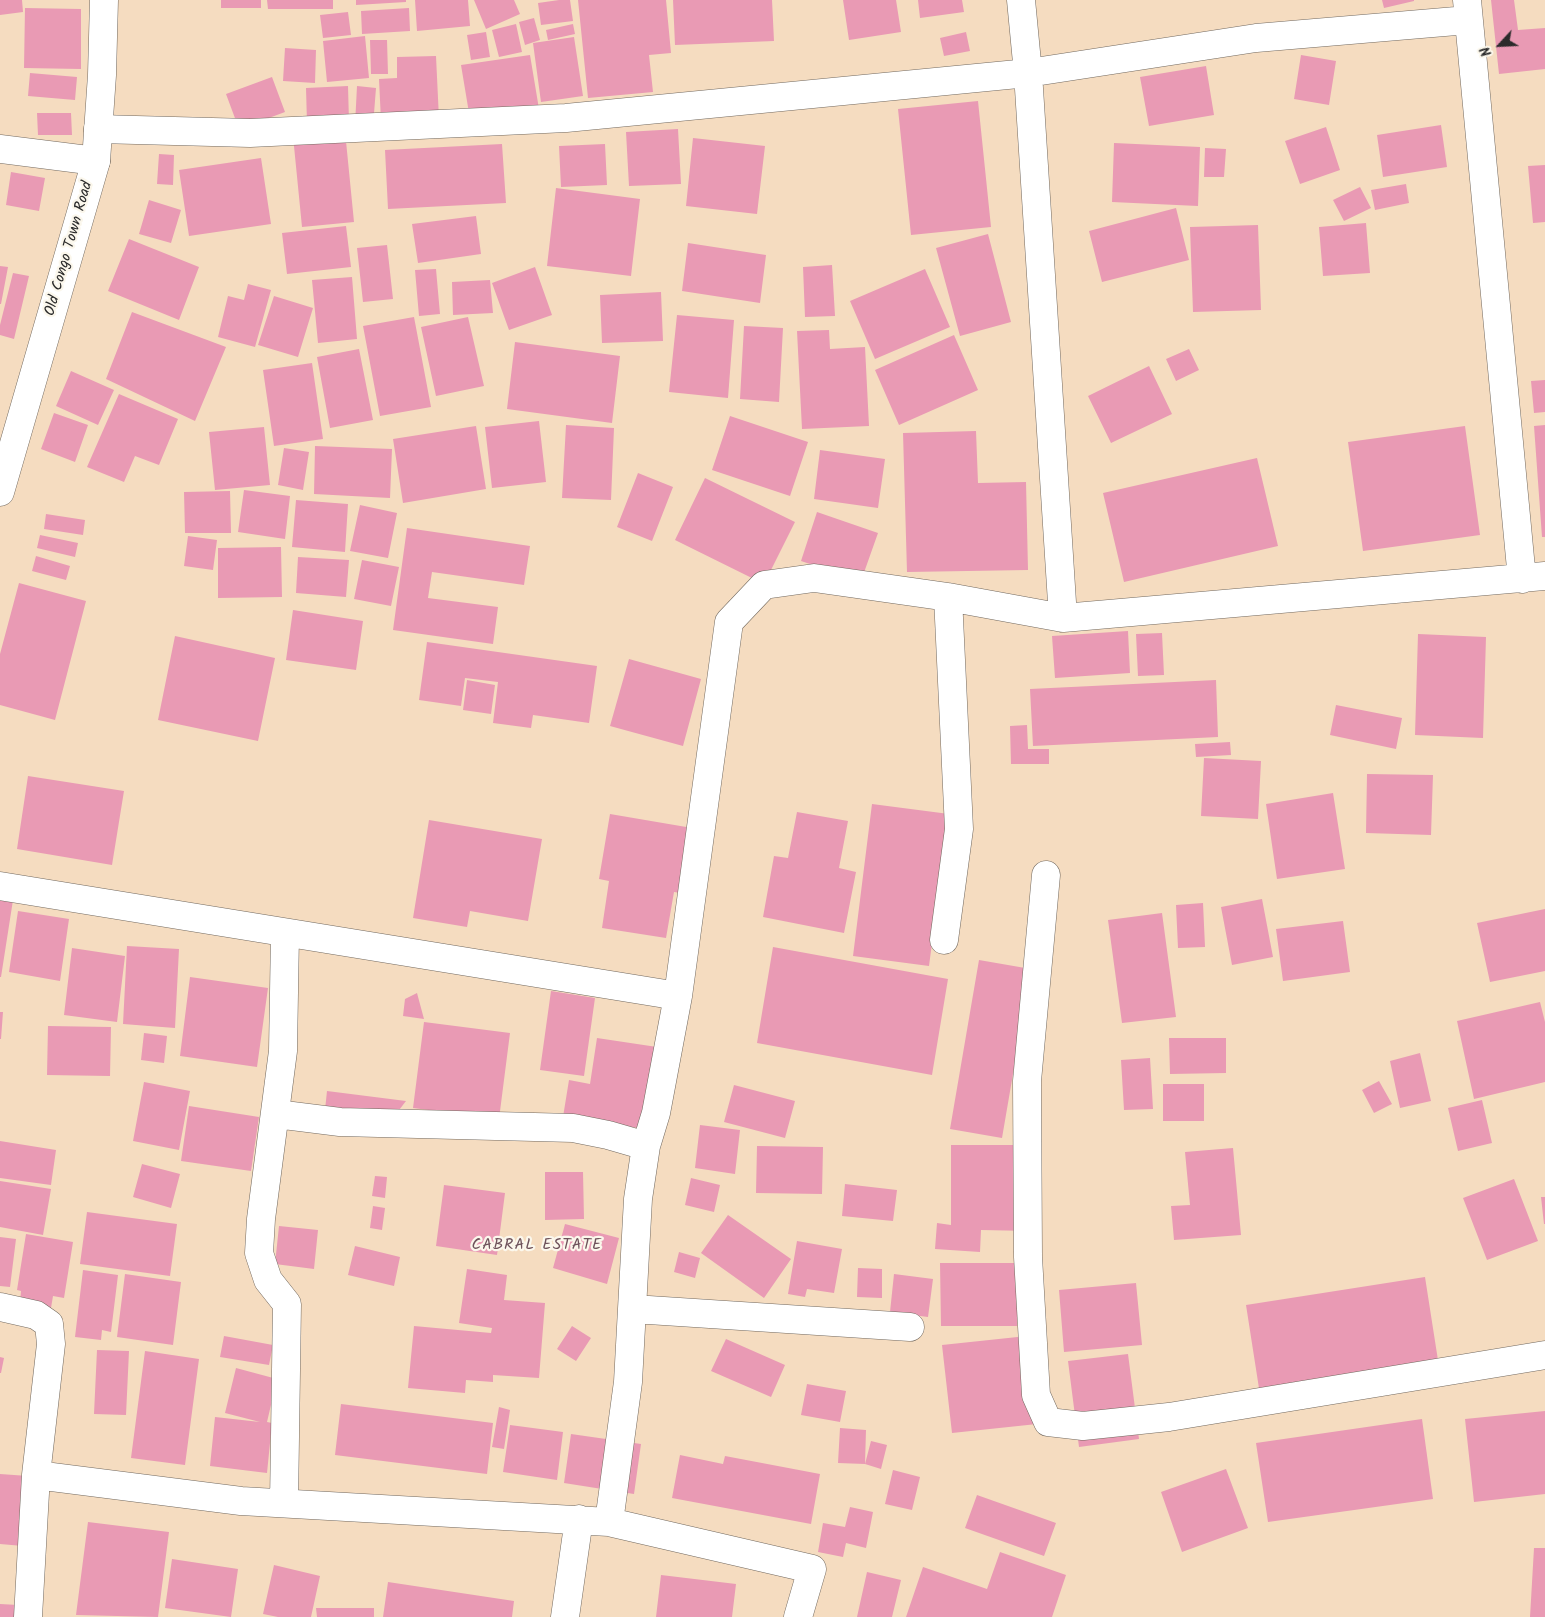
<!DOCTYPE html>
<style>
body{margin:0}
#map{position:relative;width:1545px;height:1617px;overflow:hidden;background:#f5dcc0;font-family:Kalam,sans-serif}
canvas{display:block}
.north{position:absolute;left:1475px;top:20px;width:50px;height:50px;-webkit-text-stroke:4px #fbf7ec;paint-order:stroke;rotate:245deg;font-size:14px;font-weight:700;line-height:20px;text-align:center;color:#2b2b2b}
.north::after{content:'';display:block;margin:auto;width:18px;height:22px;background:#2b2b2b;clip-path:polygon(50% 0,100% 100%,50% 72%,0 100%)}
</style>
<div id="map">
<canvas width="1545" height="1617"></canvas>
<div class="north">N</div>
</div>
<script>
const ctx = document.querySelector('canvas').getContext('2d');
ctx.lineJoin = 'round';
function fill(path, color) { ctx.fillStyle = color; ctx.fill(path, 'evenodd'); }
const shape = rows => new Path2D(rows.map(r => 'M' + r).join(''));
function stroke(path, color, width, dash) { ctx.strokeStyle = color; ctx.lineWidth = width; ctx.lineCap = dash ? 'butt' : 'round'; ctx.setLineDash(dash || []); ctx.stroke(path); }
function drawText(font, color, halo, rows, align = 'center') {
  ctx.font = font + ' Kalam,sans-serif'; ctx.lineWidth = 4.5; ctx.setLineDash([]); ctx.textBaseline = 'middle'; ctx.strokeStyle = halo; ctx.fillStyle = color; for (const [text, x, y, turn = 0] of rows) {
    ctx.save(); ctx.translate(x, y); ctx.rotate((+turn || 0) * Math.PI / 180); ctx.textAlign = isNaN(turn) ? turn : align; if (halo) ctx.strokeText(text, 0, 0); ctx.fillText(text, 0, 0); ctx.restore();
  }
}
const building = shape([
 [0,0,22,0,23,12,0,15],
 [221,0,261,0,261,8,221,8],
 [267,0,333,0,333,9,268,9],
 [356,0,406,0,406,2,356,5],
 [415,0,468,0,470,26,417,31],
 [474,0,514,0,520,14,486,29],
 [559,0,570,0,573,21,541,25,538,3],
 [578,0,666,0,671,53,649,55,653,92,588,98],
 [673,0,772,0,774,41,675,45],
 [843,0,896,0,901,32,849,40],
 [918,0,962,0,964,12,920,18],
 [1382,0,1414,0,1414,1,1384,8],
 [1491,0,1514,0,1518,30,1545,28,1545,69,1499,74],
 [25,8,81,9,81,69,24,68],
 [409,8,410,31,362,34,361,11],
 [348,12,351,35,323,38,320,15],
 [534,18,540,40,525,45,519,22],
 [516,24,522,52,499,57,492,30],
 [573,24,575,34,548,40,546,30],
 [486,32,490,57,471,60,467,35],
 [966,32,970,51,944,56,940,38],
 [365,36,369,78,327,82,323,41],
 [574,37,583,96,541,102,533,43],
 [370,40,387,40,388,74,371,74],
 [285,48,316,50,315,83,283,81],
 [530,55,539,109,470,119,461,65],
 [1301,55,1336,61,1329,105,1294,99],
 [436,56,439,119,381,121,379,79,397,78,397,57],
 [1206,66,1214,115,1149,126,1140,77],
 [30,73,77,77,75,100,28,96],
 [272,77,285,112,239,129,226,94],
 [348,86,349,122,307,123,306,88],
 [357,86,376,88,373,126,355,125],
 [978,101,991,227,911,235,898,109],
 [37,113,71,113,72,135,38,135],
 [1441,125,1447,167,1383,177,1377,135],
 [1326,127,1340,170,1300,184,1285,141],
 [678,129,681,184,629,186,626,132],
 [345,131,354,222,302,227,293,136],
 [693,138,765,146,757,214,686,206],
 [1114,143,1200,147,1198,206,1112,202],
 [502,144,506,203,388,209,385,150],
 [605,144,607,185,561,187,559,146],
 [1205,148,1226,149,1224,177,1204,177],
 [159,154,174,155,173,185,157,184],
 [261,158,271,224,189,236,179,170],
 [1545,165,1545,222,1533,223,1528,166],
 [11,172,45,178,39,211,6,205],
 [1406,184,1409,203,1375,210,1371,190],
 [1360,187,1371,208,1344,221,1333,200],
 [556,188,640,199,631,276,547,266],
 [149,200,181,210,171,243,139,234],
 [1176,208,1189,260,1102,282,1089,231],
 [476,216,481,254,418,263,412,224],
 [1366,223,1370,273,1323,276,1319,227],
 [1258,225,1261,310,1193,312,1190,227],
 [346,226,351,267,287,274,282,233],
 [988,234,1011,322,960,336,936,248],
 [129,239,199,267,179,320,108,291],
 [688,243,766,255,760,303,682,291],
 [387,245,393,299,363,302,357,248],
 [832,265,835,316,805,317,803,267],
 [0,266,8,267,1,304,0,304],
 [535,267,552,315,509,330,492,283],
 [436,269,440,314,419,316,415,270],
 [925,269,950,327,875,359,850,301],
 [13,273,29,276,14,339,0,335,0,325],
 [352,277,357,339,318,343,312,280],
 [490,280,493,313,453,315,452,282],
 [248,284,271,290,255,347,218,337,228,296,244,300],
 [661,292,663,341,602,343,600,295],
 [274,296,313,308,298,357,258,345],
 [132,312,226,347,195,421,106,379],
 [677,315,734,320,728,398,669,392],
 [414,317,431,407,380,416,363,326],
 [468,317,484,386,436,396,421,327],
 [744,326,783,328,779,402,740,399],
 [829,330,830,349,865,347,869,426,802,429,797,331],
 [954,335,978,390,899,425,875,370],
 [515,342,620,356,612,423,507,409],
 [359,349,373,420,330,428,317,357],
 [1189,349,1199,370,1176,381,1166,359],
 [312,363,323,439,274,446,263,370],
 [1149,366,1172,414,1111,443,1088,396],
 [71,371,114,390,98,425,56,406],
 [1545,380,1545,412,1534,413,1531,381],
 [119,394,178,419,159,465,135,456,124,482,87,467],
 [54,413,88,425,75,462,41,449],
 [730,416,808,442,790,496,712,470],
 [539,421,546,482,492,488,485,427],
 [566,425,614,428,611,500,562,498],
 [1545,425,1545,537,1542,537,1534,426],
 [476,426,486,489,403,503,393,439],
 [1465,426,1480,535,1363,551,1348,442],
 [264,427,270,485,215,490,209,432],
 [976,431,978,483,1026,482,1028,570,907,572,903,433],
 [315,446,392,449,390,498,314,494],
 [284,448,309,452,303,490,278,485],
 [820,450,885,459,878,508,814,499],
 [1257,458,1278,546,1124,582,1103,493],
 [638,473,673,487,652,541,617,527],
 [705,478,795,522,764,584,675,540],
 [244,490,290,496,285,539,238,532],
 [230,491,231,533,185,533,184,492],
 [296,500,348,504,345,552,292,547],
 [360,505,397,513,388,558,350,551],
 [817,512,878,533,861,581,801,561],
 [46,514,85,520,83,535,44,529],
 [407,528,530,546,524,585,432,572,428,598,498,607,493,644,393,630],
 [40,535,78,543,75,557,37,548],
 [188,536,217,540,213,570,184,566],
 [281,547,282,597,218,598,218,548],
 [36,556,70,566,66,580,32,571],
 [298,557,349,560,346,597,296,593],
 [362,560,399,567,391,606,354,599],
 [19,583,86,601,55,720,0,705,0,654],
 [293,610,363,621,356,670,286,660],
 [1128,631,1130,673,1055,678,1052,636],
 [1162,633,1164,675,1138,676,1136,634],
 [1418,634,1486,637,1483,738,1415,735],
 [175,636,275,658,258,741,158,720],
 [427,642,597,666,589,723,533,715,531,728,493,723,498,682,465,678,461,706,419,700],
 [629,659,701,679,683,746,610,726],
 [467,680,495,685,491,714,463,710],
 [1216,680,1218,737,1033,746,1030,689],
 [1336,705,1402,718,1396,749,1330,735],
 [1027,725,1028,749,1049,749,1049,764,1011,764,1010,726],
 [1230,742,1231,755,1196,757,1195,744],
 [1204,758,1261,761,1258,819,1201,816],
 [1367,774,1433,775,1431,835,1366,833],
 [28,776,124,791,112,865,17,849],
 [1333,793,1345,869,1277,879,1266,804],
 [872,804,949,814,929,966,853,956],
 [797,812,848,821,839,868,856,872,844,933,763,917,774,856,788,858],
 [610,814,698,829,687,894,674,892,666,938,602,928,609,881,599,879],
 [429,820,542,839,528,921,470,911,467,927,413,918],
 [0,899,13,900,1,977,0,977],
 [1262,899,1273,957,1232,965,1221,907],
 [1203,903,1205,947,1178,948,1176,905],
 [1545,909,1545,971,1490,982,1477,923],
 [18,911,69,919,60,981,9,972],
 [1162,913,1176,1017,1122,1023,1108,920],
 [1343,921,1350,972,1283,981,1276,929],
 [127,946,179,949,175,1028,123,1024],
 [773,947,948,979,932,1075,757,1043],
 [72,948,125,956,117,1022,64,1015],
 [979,960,1031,969,1002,1138,950,1129],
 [190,977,268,988,257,1067,180,1056],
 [551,991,595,998,584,1076,540,1070],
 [417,993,424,1019,403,1016,405,999],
 [1540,1002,1545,1022,1545,1082,1474,1099,1457,1021],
 [0,1012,3,1012,1,1039,0,1039],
 [424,1022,510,1033,499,1119,413,1108],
 [48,1026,111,1027,110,1076,47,1075],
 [144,1033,167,1036,164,1063,141,1060],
 [597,1038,657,1047,645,1129,563,1117,569,1080,590,1084],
 [1169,1038,1226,1038,1226,1073,1170,1074],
 [1420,1053,1431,1101,1400,1108,1390,1061],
 [1150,1058,1153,1109,1124,1110,1121,1060],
 [1379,1081,1392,1104,1374,1113,1362,1090],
 [144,1082,190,1091,179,1150,133,1141],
 [1163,1084,1204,1084,1204,1121,1163,1121],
 [734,1085,795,1101,785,1138,724,1122],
 [327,1091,406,1101,393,1118,325,1110],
 [1482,1100,1492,1143,1458,1151,1448,1108],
 [189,1106,259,1117,251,1171,181,1161],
 [700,1125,740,1130,735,1174,695,1168],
 [0,1141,56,1150,51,1185,0,1178],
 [951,1145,1019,1145,1031,1231,981,1230,980,1252,935,1249,937,1223,951,1225],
 [757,1146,823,1147,822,1194,756,1193],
 [1233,1148,1241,1235,1174,1240,1171,1206,1190,1205,1185,1152],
 [142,1164,180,1174,171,1208,133,1197],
 [545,1172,583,1172,584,1219,545,1220],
 [375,1176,387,1177,385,1198,372,1196],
 [691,1178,720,1185,714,1212,685,1205],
 [1514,1179,1538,1241,1487,1260,1463,1198],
 [0,1181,51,1189,43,1235,0,1227],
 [845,1184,897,1190,893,1221,842,1216],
 [444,1185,505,1193,497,1255,436,1246],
 [1541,1197,1545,1197,1545,1224,1544,1224],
 [373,1206,385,1208,382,1230,370,1228],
 [87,1212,177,1224,170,1276,80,1264],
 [728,1215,791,1259,764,1298,701,1253],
 [565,1224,619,1238,607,1284,553,1268],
 [279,1226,318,1230,314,1269,275,1264],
 [26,1234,73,1242,64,1298,53,1296,51,1308,20,1303,21,1291,17,1290],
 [0,1237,16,1239,10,1287,0,1286],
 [797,1241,842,1249,834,1293,807,1289,805,1297,788,1294],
 [355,1246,400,1257,394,1286,348,1275],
 [679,1252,700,1258,695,1278,674,1272],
 [940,1263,1017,1263,1017,1326,941,1326],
 [858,1268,882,1269,882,1298,857,1297],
 [467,1269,507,1275,504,1300,545,1303,539,1378,493,1375,493,1382,466,1380,465,1393,408,1388,414,1326,491,1333,492,1328,459,1323],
 [83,1270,118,1275,111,1332,102,1330,101,1340,75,1337],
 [125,1274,181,1282,173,1345,117,1337],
 [894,1274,933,1279,928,1317,890,1312],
 [1425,1277,1442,1386,1263,1414,1246,1305],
 [1136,1283,1142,1345,1064,1352,1059,1290],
 [572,1326,591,1338,576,1361,557,1349],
 [224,1336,273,1345,269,1365,220,1357],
 [1027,1336,1037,1424,952,1433,942,1345],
 [726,1339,785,1365,771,1397,711,1371],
 [97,1350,129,1351,126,1415,94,1414],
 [145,1351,199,1359,185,1465,131,1458],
 [1128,1354,1139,1439,1079,1447,1068,1361],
 [0,1357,4,1358,1,1373,0,1373],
 [236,1368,277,1379,267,1422,272,1423,267,1473,210,1466,215,1417,260,1422,225,1413],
 [807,1384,846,1391,840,1422,801,1415],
 [341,1404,493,1423,487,1474,335,1455],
 [499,1407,510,1410,504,1449,492,1447],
 [1545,1411,1545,1494,1474,1502,1465,1419],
 [1422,1419,1433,1499,1268,1522,1256,1443],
 [510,1425,563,1432,557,1480,503,1472],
 [840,1428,866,1430,865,1464,871,1441,887,1445,881,1469,865,1464,838,1463],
 [571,1434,641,1444,634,1494,564,1483],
 [680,1455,723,1464,725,1456,820,1474,811,1524,672,1498],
 [1226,1469,1248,1528,1182,1552,1161,1492],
 [893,1470,920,1477,912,1510,885,1504],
 [0,1474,28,1476,23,1546,0,1544],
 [977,1495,1056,1523,1044,1556,965,1528],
 [850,1507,873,1512,866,1548,846,1543,843,1557,818,1552,823,1523,845,1527],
 [88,1522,169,1532,158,1617,76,1615],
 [1534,1548,1545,1548,1545,1617,1530,1617],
 [1000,1552,1066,1575,1052,1617,906,1617,923,1567,987,1589],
 [172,1559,238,1569,231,1617,165,1608],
 [274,1565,320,1576,311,1617,278,1617,263,1614],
 [867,1572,901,1580,892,1617,857,1617],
 [661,1575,736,1584,732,1617,656,1617],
 [388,1582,514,1601,512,1617,383,1617],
 [0,1604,18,1605,18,1617,0,1617],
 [316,1608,374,1608,374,1617,317,1617]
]);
const street = shape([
 [1021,0,1028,73,1063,618],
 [1467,0,1522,579],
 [98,129,250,133,566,118,1028,73,1256,38,1468,20],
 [0,149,96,161],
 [1046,875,1027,1081,1028,1257,1036,1395,1048,1422,1083,1426,1169,1417,1545,1355],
 [0,886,678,996,729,622,764,585,814,578,948,597,1063,618,1545,576],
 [944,940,959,829,948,597],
 [276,1114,340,1122,573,1128,608,1135,646,1146],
 [0,1307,36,1315,49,1324,51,1344,36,1475,28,1617],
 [633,1309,910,1327],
 [36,1475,241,1501,609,1522,812,1569,798,1617],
 [284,1503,287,1304,268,1280,259,1253,261,1219,283,1051,285,934],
 [609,1522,628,1382,638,1199,646,1146,656,1113,678,996],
 [565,1617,579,1519]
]);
const secondary = shape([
 [0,492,96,161,102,75,104,0]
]);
const streetNames = [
 ["Old Congo Town Road",70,249,-74]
];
const neighbourhoodNames = [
 ["CABRAL ESTATE",537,1246]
];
fill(building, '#e99ab4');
stroke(street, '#72695f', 29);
stroke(secondary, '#72695f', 29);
stroke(street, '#fff', 28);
stroke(secondary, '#fff', 28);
drawText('15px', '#2b2b2b', '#fbf7ec', streetNames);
ctx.letterSpacing = '1px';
drawText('16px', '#6e525b', '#fbf7ec', neighbourhoodNames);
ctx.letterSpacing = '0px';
</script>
